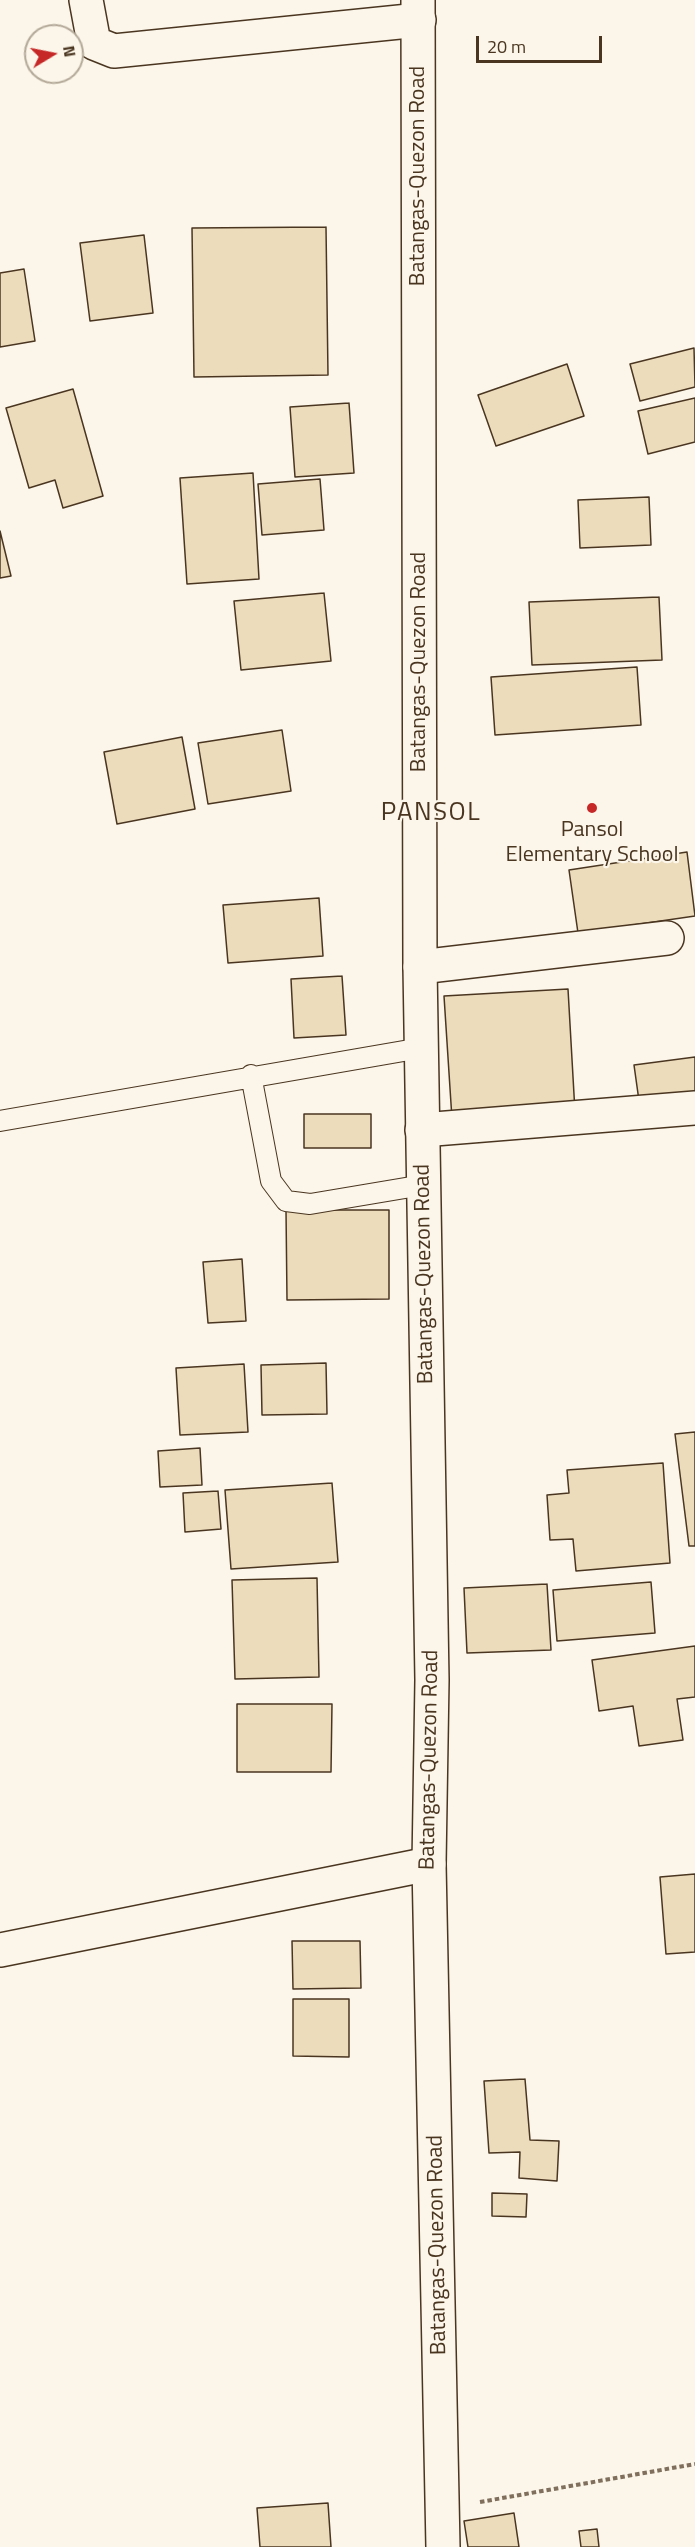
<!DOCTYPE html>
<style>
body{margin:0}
#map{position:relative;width:695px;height:2547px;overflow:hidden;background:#fbf6e9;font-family:"Titillium Web",sans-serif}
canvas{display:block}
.north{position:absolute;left:24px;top:24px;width:60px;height:60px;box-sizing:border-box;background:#fbf6e9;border:2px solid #b4a999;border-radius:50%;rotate:80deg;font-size:16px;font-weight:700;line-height:24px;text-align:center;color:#4a3520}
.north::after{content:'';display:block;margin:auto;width:21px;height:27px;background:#c62828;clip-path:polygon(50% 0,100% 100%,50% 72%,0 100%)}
.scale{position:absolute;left:476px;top:36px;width:126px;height:27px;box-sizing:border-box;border:3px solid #4a3520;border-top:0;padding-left:8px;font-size:18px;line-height:21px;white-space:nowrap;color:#4a3520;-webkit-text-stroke:4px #fbf6e9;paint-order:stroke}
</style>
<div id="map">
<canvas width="695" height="2547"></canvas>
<div class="north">N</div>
<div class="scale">20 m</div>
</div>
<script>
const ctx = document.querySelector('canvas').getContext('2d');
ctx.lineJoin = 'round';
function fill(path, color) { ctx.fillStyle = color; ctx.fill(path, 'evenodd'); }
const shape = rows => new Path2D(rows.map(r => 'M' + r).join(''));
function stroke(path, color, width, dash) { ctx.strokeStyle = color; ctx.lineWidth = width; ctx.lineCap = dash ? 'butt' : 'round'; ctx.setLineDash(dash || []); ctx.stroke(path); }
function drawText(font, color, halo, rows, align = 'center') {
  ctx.font = font + ' "Titillium Web",sans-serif'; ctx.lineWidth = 4.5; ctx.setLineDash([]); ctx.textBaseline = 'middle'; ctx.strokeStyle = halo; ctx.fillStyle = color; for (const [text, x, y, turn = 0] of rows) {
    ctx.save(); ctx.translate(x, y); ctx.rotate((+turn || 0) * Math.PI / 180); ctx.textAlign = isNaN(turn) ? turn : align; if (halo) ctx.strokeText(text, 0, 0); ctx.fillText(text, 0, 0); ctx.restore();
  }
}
const building = shape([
 [326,227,328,375,194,377,192,228,326,227],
 [144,235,153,313,90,321,80,243,144,235],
 [24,269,35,341,0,347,0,273,24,269],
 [694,348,695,387,640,401,630,364,694,348],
 [567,364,584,416,496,446,478,395,567,364],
 [73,389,103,496,63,508,55,480,29,488,6,408,73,389],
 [695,398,695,442,648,454,638,411,695,398],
 [349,403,354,473,295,477,290,407,349,403],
 [253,473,259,579,187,584,180,478,253,473],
 [320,479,324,530,262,535,258,484,320,479],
 [649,497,651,545,580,548,578,500,649,497],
 [0,531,11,576,0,578,0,531],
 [324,593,331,661,241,670,234,601,324,593],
 [659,597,662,660,532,665,529,602,659,597],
 [637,667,641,725,495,735,491,677,637,667],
 [282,730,291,791,208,804,198,743,282,730],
 [182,737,195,809,117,824,104,752,182,737],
 [687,852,695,916,578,933,569,870,687,852],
 [319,898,323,956,228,963,223,905,319,898],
 [342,976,346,1035,294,1038,291,979,342,976],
 [568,989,575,1112,452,1119,444,996,568,989],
 [695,1057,695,1101,640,1108,634,1065,695,1057],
 [304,1114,371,1114,371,1148,304,1148,304,1114],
 [286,1210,389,1210,389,1299,287,1300,286,1210],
 [242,1259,246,1321,208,1323,203,1262,242,1259],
 [326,1363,327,1414,262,1415,261,1365,326,1363],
 [244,1364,248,1432,180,1435,176,1368,244,1364],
 [695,1432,695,1546,689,1546,675,1434,695,1432],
 [200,1448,202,1485,160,1487,158,1451,200,1448],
 [663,1463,670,1563,576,1571,573,1539,550,1540,547,1495,569,1493,567,1470,663,1463],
 [332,1483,338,1562,231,1569,225,1490,332,1483],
 [218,1491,221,1529,185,1532,183,1493,218,1491],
 [317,1578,319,1677,235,1679,232,1580,317,1578],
 [651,1582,655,1633,557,1641,553,1590,651,1582],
 [547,1584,551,1650,467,1653,464,1588,547,1584],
 [695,1646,695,1697,677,1699,683,1740,639,1746,633,1706,599,1711,592,1660,695,1646],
 [237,1704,332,1704,331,1772,237,1772,237,1704],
 [695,1874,695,1952,666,1954,660,1877,695,1874],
 [292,1941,360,1941,361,1988,293,1989,292,1941],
 [293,1999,349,1999,349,2057,293,2056,293,1999],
 [525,2079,530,2140,559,2141,557,2181,519,2178,520,2152,489,2153,484,2081,525,2079],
 [492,2193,527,2194,526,2217,492,2216,492,2193],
 [328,2503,331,2547,260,2547,257,2508,328,2503],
 [514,2513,519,2547,468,2547,464,2521,514,2513],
 [597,2529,599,2547,581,2547,579,2531,597,2529]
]);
const path = shape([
 [480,2502,695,2464]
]);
const service = shape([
 [251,1075,271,1181,286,1201,310,1204,423,1185],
 [0,1121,421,1048]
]);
const minor = shape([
 [86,0,94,43,114,51,419,20],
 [420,967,667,938],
 [422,1130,695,1108],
 [0,1950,429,1864]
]);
const primary = shape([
 [418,0,420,967,432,1680,429,1864,443,2547]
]);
const markers = [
 [592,808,6,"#c62828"]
];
const streetNames = [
 ["Batangas-Quezon Road",419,176,-90],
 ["Batangas-Quezon Road",420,662,-90],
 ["Batangas-Quezon Road",425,1274,-91],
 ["Batangas-Quezon Road",430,1760,-89],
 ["Batangas-Quezon Road",438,2245,-91]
];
const poiNames = [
 ["Pansol",592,831],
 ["Elementary School",592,856]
];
const quarterNames = [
 ["PANSOL",431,814]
];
fill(building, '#ecdcbc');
stroke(building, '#4a3520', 1.5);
stroke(service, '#4a3520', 22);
stroke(minor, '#4a3520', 36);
stroke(primary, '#4a3520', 36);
stroke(path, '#7f6f5c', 4, [4.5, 3]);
stroke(service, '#fbf6e9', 20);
stroke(minor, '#fbf6e9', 33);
stroke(primary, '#fbf6e9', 33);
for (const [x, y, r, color] of markers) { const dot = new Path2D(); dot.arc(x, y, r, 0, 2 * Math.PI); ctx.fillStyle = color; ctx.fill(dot); stroke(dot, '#fbf6e9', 2); }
drawText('22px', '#4a3520', '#fbf6e9', streetNames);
drawText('22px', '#4a3520', '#fbf6e9', poiNames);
ctx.letterSpacing = '1.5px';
drawText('26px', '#4a3520', '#fbf6e9', quarterNames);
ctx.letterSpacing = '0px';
</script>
